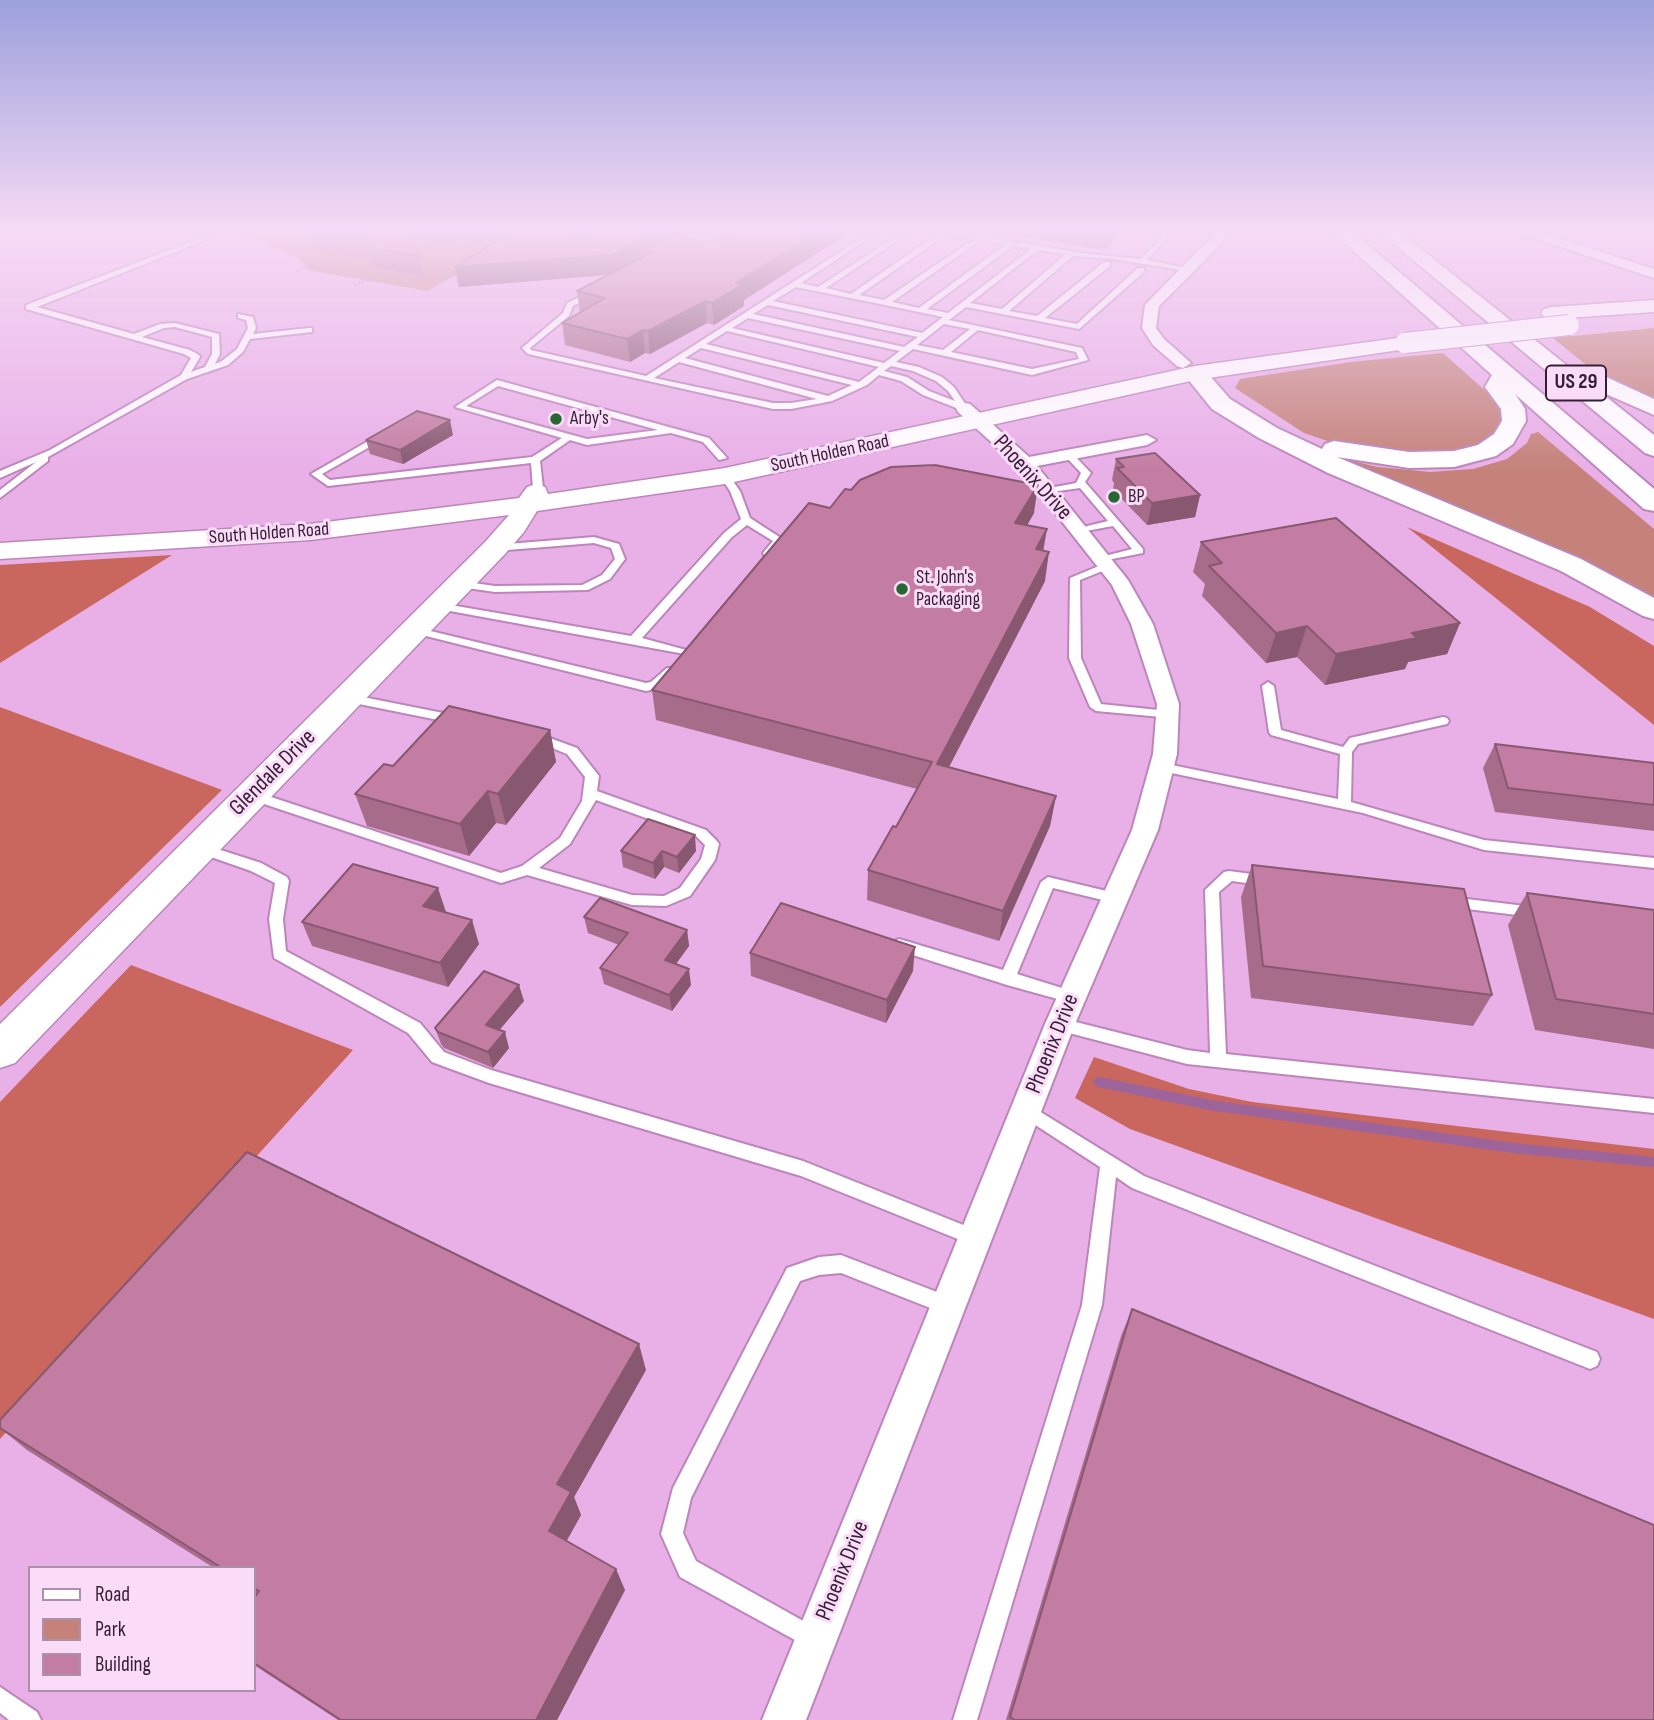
<!DOCTYPE html>
<style>
body{margin:0}
#map{position:relative;width:1654px;height:1720px;overflow:hidden;background:#e9b0e8;font-family:"Sofia Sans Condensed",sans-serif}
canvas{display:block}
.legend{position:absolute;left:28px;top:1566px;width:228px;height:126px;box-sizing:border-box;background:#fadcf9;border:2px solid #ab90aa;margin:0;padding:9px 12px;list-style:none;font-size:21px;color:#341f34}
.legend li{display:flex;align-items:center;gap:14px;height:35px}
.legend b{width:35px;border:2px solid #ab90aa}
</style>
<div id="map">
<canvas width="1654" height="1720"></canvas>
<ul class="legend">
<li><b style="height:9px;background:#fff"></b>Road</li>
<li><b style="height:19px;background:#c4827a"></b>Park</li>
<li><b style="height:19px;background:#c37da2"></b>Building</li>
</ul>
</div>
<script>
const ctx = document.querySelector('canvas').getContext('2d');
ctx.lineJoin = 'round';
function fill(path, color) { ctx.fillStyle = color; ctx.fill(path, 'evenodd'); }
const shape = rows => new Path2D(rows.map(r => 'M' + r).join(''));
function stroke(path, color, width, dash) { ctx.strokeStyle = color; ctx.lineWidth = width; ctx.lineCap = dash ? 'butt' : 'round'; ctx.setLineDash(dash || []); ctx.stroke(path); }
function drawText(font, color, halo, rows, align = 'center') {
  ctx.font = font + ' "Sofia Sans Condensed",sans-serif'; ctx.lineWidth = 6; ctx.setLineDash([]); ctx.textBaseline = 'middle'; ctx.strokeStyle = halo; ctx.fillStyle = color; for (const [text, x, y, turn = 0] of rows) {
    ctx.save(); ctx.translate(x, y); ctx.rotate((+turn || 0) * Math.PI / 180); ctx.textAlign = isNaN(turn) ? turn : align; if (halo) ctx.strokeText(text, 0, 0); ctx.fillText(text, 0, 0); ctx.restore();
  }
}
const green = shape([
 [232,229,653,229,570,253,511,245,427,291,308,270,301,260],
 [1654,328,1654,403,1612,386,1553,338],
 [1443,353,1497,401,1502,417,1492,437,1465,450,1429,456,1342,446,1304,433,1235,388,1240,379,1351,362],
 [1538,432,1654,529,1654,603,1335,457,1378,467,1430,472,1473,469,1507,459,1527,443,1531,434]
]);
const forest = shape([
 [1407,527,1590,607,1654,646,1654,725],
 [172,555,0,663,0,565],
 [0,707,222,790,0,1007],
 [131,965,353,1050,0,1439,0,1102],
 [1094,1057,1189,1089,1252,1102,1654,1149,1654,1319,1130,1129,1075,1098]
]);
const stream = shape([
 [1099,1082,1210,1105,1514,1148,1654,1162]
]);
const path = shape([
 [408,245,425,244],
 [296,271,326,258,344,254],
 [355,285,386,270]
]);
const lane = shape([
 [712,229,719,229,686,249,681,248,712,229],
 [876,229,883,229,801,283,818,287,908,229,915,229,826,288,851,294,939,233,922,229,945,230,1088,254,1141,259,1169,229,1175,229,1147,260,1191,269,1187,271,1114,259,1073,256,1009,311,1037,316,1104,262,1110,262,1110,266,1045,318,1077,324,1138,268,1144,268,1144,272,1079,329,966,307,949,320,1082,348,1088,360,1032,375,913,349,896,362,919,367,942,377,954,387,968,408,964,411,923,395,901,381,879,375,867,385,832,401,791,409,773,409,528,354,522,348,563,313,567,303,594,290,597,290,597,294,573,306,569,316,530,348,531,350,646,376,876,229],
 [946,235,974,239,884,300,859,295,946,235],
 [981,240,1006,244,919,308,892,302,981,240],
 [1013,246,1031,249,948,313,927,309,1013,246],
 [1038,250,1066,254,1002,309,970,303,1038,250],
 [796,287,885,305,943,317,922,333,773,301,796,287],
 [768,305,918,337,904,347,753,314,768,305],
 [748,318,900,351,884,363,732,328,748,318],
 [944,324,970,329,943,350,917,345,944,324],
 [978,330,1076,352,1079,359,1032,369,951,352,978,330],
 [727,331,879,367,859,382,706,344,727,331],
 [701,348,852,385,828,396,685,358,701,348],
 [679,362,817,399,791,403,773,403,654,378,679,362],
 [891,366,913,371,936,381,948,391,955,401,929,391,907,377,884,371,891,366],
 [206,236,208,239,37,307,134,334,160,324,175,323,219,334,220,354,215,364,222,361,237,349,248,328,246,320,238,318,238,314,253,317,256,328,253,334,309,328,312,328,312,332,250,339,243,352,228,365,187,379,48,457,48,461,0,498,0,490,36,462,0,478,0,471,50,450,181,375,191,358,184,354,26,309,26,305,206,236],
 [175,327,212,337,212,354,205,367,191,372,200,357,199,355,190,350,142,337,164,328,175,327],
 [497,380,709,438,727,458,719,460,703,442,671,433,587,445,570,440,540,461,543,488,538,491,533,488,531,463,328,486,311,474,384,432,389,435,387,437,322,474,330,480,532,457,562,438,455,407,497,380],
 [498,386,658,430,587,439,466,406,498,386],
 [1066,453,1072,453,1089,471,1091,473,1085,482,1143,549,1143,553,1097,562,1097,558,1132,549,1113,526,1075,533,1075,529,1108,521,1080,488,1044,493,1044,489,1076,483,1081,473,1066,457,1066,453],
 [725,473,728,474,740,491,750,518,784,540,772,555,764,555,763,553,773,541,747,525,732,537,642,638,690,651,690,655,439,609,433,606,439,603,631,636,724,533,741,519,730,491,720,476,725,473],
 [594,537,619,544,625,559,610,579,588,590,495,592,460,587,455,584,460,581,495,586,582,585,602,575,615,559,611,548,594,543,495,551,490,548,495,545,594,537],
 [1106,563,1110,564,1110,568,1080,580,1081,658,1101,704,1168,711,1174,715,1172,718,1096,711,1090,707,1069,658,1070,578,1106,563],
 [414,627,646,683,651,682,667,668,675,668,677,671,659,688,646,691,410,632,408,630,414,627],
 [1268,682,1274,686,1281,730,1343,747,1350,738,1443,717,1447,718,1449,721,1447,724,1358,744,1352,752,1351,802,1484,840,1654,858,1654,868,1484,850,1363,813,1157,770,1156,767,1157,764,1162,763,1338,799,1340,754,1271,735,1269,732,1262,686,1268,682],
 [348,694,458,716,464,720,458,724,344,701,342,698,348,694],
 [536,733,577,748,599,776,597,791,706,830,717,841,719,844,715,860,690,896,666,906,632,905,527,875,501,883,246,798,244,795,251,791,256,792,501,873,522,866,560,838,582,801,585,777,567,754,532,740,530,737,536,733],
 [596,800,696,836,705,845,701,859,680,888,664,896,632,895,539,868,570,844,596,800],
 [199,843,261,863,287,877,289,881,283,919,286,951,420,1023,444,1052,491,1070,803,1161,981,1232,984,1238,981,1244,975,1246,801,1176,489,1083,432,1062,408,1033,274,958,269,919,275,883,251,871,194,851,192,848,199,843],
 [1229,871,1267,876,1274,881,1267,886,1232,881,1219,892,1226,1054,1654,1099,1654,1113,1187,1064,1054,1029,1052,1024,1054,1019,1060,1018,1187,1050,1210,1053,1205,890,1224,872,1229,871],
 [1048,877,1115,893,1120,894,1122,898,1120,902,1115,903,1053,888,1017,974,1078,993,1080,997,1078,1001,1072,1003,1007,985,894,949,892,945,894,941,899,939,1003,970,1041,882,1048,877],
 [1450,897,1534,907,1539,908,1541,912,1539,916,1534,917,1450,907,1445,906,1443,902,1445,898,1450,897],
 [1026,1103,1144,1176,1597,1352,1600,1359,1597,1366,1590,1369,1132,1188,1116,1177,1102,1305,977,1720,953,1720,1082,1305,1100,1167,1020,1115,1018,1110,1020,1105,1026,1103],
 [841,1255,955,1299,958,1306,955,1313,948,1315,841,1273,819,1275,800,1281,691,1498,683,1533,696,1561,823,1632,826,1640,823,1648,815,1651,680,1577,661,1534,673,1488,787,1268,819,1257,841,1255],
 [0,1687,37,1712,41,1720,9,1720,0,1713,0,1687]
]);
const street = shape([
 [1219,229,1231,229,1226,239,1159,306,1156,328,1164,339,1191,363,1183,368,1177,366,1153,345,1142,328,1145,305,1219,229],
 [1514,229,1532,229,1654,269,1654,278,1516,232,1514,229],
 [964,403,970,404,1029,457,1147,435,1156,440,1147,445,1037,466,1128,580,1153,624,1179,704,1177,754,1158,830,1075,1024,806,1720,762,1720,1045,1024,1132,830,1153,754,1157,704,1131,624,1112,585,1019,467,958,412,956,408,958,404,964,403]
]);
const secondary = shape([
 [1654,300,1654,312,1551,319,1544,317,1541,313,1544,309,1551,307,1654,300],
 [1405,337,1413,338,1416,343,1413,348,1195,380,725,484,537,511,524,532,505,554,15,1063,0,1068,0,1024,485,542,509,515,310,540,0,559,0,543,310,524,519,498,527,487,536,484,545,487,548,494,725,468,1195,366,1405,337]
]);
const highway = shape([
 [1329,229,1349,229,1654,489,1654,511,1644,509,1515,394,1525,409,1526,421,1513,444,1496,456,1454,467,1409,468,1337,457,1581,559,1654,598,1654,619,1643,616,1561,571,1328,473,1259,438,1212,409,1183,373,1187,368,1203,368,1230,399,1277,428,1322,449,1325,444,1334,441,1409,452,1454,451,1478,445,1494,434,1502,421,1501,409,1485,387,1492,375,1329,229],
 [1376,229,1396,229,1585,380,1588,376,1596,374,1604,376,1654,399,1654,415,1599,391,1654,435,1654,456,1645,453,1376,229]
]);
const secondaryBridge = shape([
 [1405,343,1569,325]
]);
const wall = shape([
 [312,229,570,229,581,240,683,233,685,237,711,242,736,229,855,229,744,300,744,306,714,325,707,323,650,354,645,353,630,362,565,345,562,323,580,313,577,291,609,275,459,287,455,267,490,246,467,241,466,236,443,245,410,237,420,257,424,277,375,267,371,260,314,250,309,231],
 [975,229,1125,229,1104,250],
 [453,435,403,464,370,454,366,440],
 [1116,459,1200,495,1195,517,1147,525,1113,490,1114,483,1112,480],
 [851,490,1034,513,1027,525,1044,551,1045,581,949,767,1056,796,1050,826,999,941,867,900,868,870,896,827,917,789,656,720,652,690,830,508],
 [1201,542,1460,623,1447,654,1408,662,1405,669,1325,685,1297,657,1266,663,1202,596,1205,584,1193,572],
 [550,730,556,762,506,825,496,823,469,856,367,826,355,794,393,766],
 [1495,744,1654,763,1654,831,1495,812,1483,768],
 [621,851,696,851,679,873,664,867,655,879,623,867],
 [1252,865,1492,995,1473,1026,1251,998,1241,897],
 [1527,893,1654,910,1654,1049,1535,1030,1508,925],
 [446,912,479,944,448,987,312,946,302,922],
 [584,917,687,930,689,946,676,964,691,985,672,1011,604,984,600,968,619,945,588,933],
 [750,953,913,971,886,1023,751,976],
 [524,1001,499,1030,509,1048,493,1068,444,1048,441,1044,435,1028],
 [1132,1309,1654,1720,1006,1720,1121,1336],
 [646,1370,574,1497,581,1515,566,1541,625,1590,557,1720,338,1720,254,1665,254,1598,256,1595,254,1593,254,1568,214,1568,27,1450,0,1428,0,1420]
]);
const shadedWall = shape([
 [439,229,464,229,466,236,443,245],
 [671,229,682,229,683,244,655,251,639,252,640,260,614,274,459,287,455,267,637,241],
 [823,229,855,229,744,300,744,306,714,325,712,303,736,283],
 [1107,229,1125,229,1104,250],
 [706,301,707,323,650,354,648,331],
 [643,330,645,353,630,362,627,339],
 [450,420,453,435,403,464,400,450],
 [1038,485,1034,513,1012,552,1015,523],
 [1200,495,1195,517,1147,525,1152,503],
 [1047,529,1042,558,1036,549],
 [1049,552,1045,581,935,794,937,764],
 [1460,623,1447,654,1408,662,1405,669,1325,685,1336,654,1412,633],
 [1307,626,1297,657,1266,663,1276,633],
 [550,730,556,762,506,825,498,794],
 [488,791,496,823,469,856,460,824],
 [1056,796,1050,826,999,941,1003,911],
 [695,835,696,851,679,873,677,857],
 [662,851,664,867,655,879,653,863],
 [438,888,446,912,432,930,423,906],
 [472,920,479,944,448,987,440,963],
 [687,930,689,946,667,976,665,960],
 [915,947,913,971,886,1023,887,1000],
 [689,969,691,985,672,1011,669,995],
 [519,985,524,1001,491,1040,486,1025],
 [505,1032,509,1048,493,1068,488,1052],
 [639,1344,646,1370,574,1497,581,1515,560,1553,549,1531,557,1484],
 [616,1569,625,1590,557,1720,536,1720]
]);
const building = shape([
 [312,229,406,229,420,257,370,247,367,241,309,231,312,229],
 [494,229,570,229,581,240,596,229,671,229,637,241,612,255,455,267,512,232,494,229],
 [736,229,823,229,736,283,743,284,712,303,706,301,648,331,643,330,627,339,562,323,605,298,577,291,655,251,639,252,684,232,685,237,711,242,736,229],
 [417,411,450,420,400,450,366,440,417,411],
 [1155,453,1200,495,1152,503,1117,468,1124,467,1116,459,1155,453],
 [935,465,1038,485,1015,523,1047,529,1036,549,1049,552,937,764,1056,796,1003,911,868,870,893,826,896,827,932,762,652,690,809,503,830,508,845,489,851,490,860,480,891,467,935,465],
 [1336,518,1460,623,1412,633,1417,638,1336,654,1307,626,1276,633,1209,566,1222,563,1201,542,1336,518],
 [449,706,550,730,498,794,488,791,460,824,355,794,384,764,393,766,449,706],
 [1495,744,1654,763,1654,805,1508,788,1495,744],
 [648,819,695,835,677,857,662,851,653,863,621,851,648,819],
 [353,864,438,888,423,906,472,920,440,963,302,922,353,864],
 [1252,865,1464,889,1492,995,1263,966,1252,865],
 [1527,893,1654,910,1654,1014,1556,999,1527,893],
 [600,898,687,930,665,960,689,969,669,995,600,968,628,933,584,917,600,898],
 [781,903,915,947,887,1000,750,953,781,903],
 [484,971,519,985,486,1025,505,1032,488,1052,438,1032,435,1028,484,971],
 [247,1152,639,1344,557,1484,571,1492,549,1531,616,1569,536,1720,341,1720,254,1663,254,1598,259,1591,254,1588,254,1568,222,1568,0,1428,0,1420,247,1152],
 [1132,1309,1654,1525,1654,1720,1015,1720,1010,1717,1132,1309]
]);
const markers = [
 [556,419,7,"#276832"],
 [1114,497,7,"#276832"],
 [902,589,7,"#276832"]
];
const farPoinames = [
 ["Arby's",570,419],
 ["BP",1128,497],
 ["St. John's",916,578],
 ["Packaging",916,600]
];
const farStreetnames = [
 ["South Holden Road",830,454,-12],
 ["South Holden Road",269,534,-4]
];
const shields = [
 [1576,383,60]
];
const shieldNames = [
 ["US 29",1576,383]
];
const streetNames = [
 ["Phoenix Drive",1032,478,48],
 ["Glendale Drive",273,773,-45],
 ["Phoenix Drive",1053,1044,-68],
 ["Phoenix Drive",843,1571,-68]
];
fill(green, '#c4827a');
fill(forest, '#c9665d');
stroke(stream, '#9d649c', 10);
stroke(lane, '#bc85bb', 4);
stroke(street, '#bc85bb', 4);
stroke(secondary, '#bc85bb', 3);
stroke(highway, '#bc85bb', 4);
stroke(path, '#aa7eaa', 2.5, [2, 2]);
fill(lane, '#fff');
fill(street, '#fff');
fill(secondary, '#fff');
fill(highway, '#fff');
stroke(secondaryBridge, '#bc85bb', 22, []);
stroke(secondaryBridge, '#fff', 20);
fill(wall, '#a86c8b');
fill(shadedWall, '#885871');
fill(building, '#c37da2');
stroke(building, '#885871', 2);
const sky = ctx.createLinearGradient(0, 0, 0, 470);
sky.addColorStop(0, '#9ca0dc');
sky.addColorStop(0.49, '#f5dbf5');
sky.addColorStop(1, '#f5dbf500');
ctx.fillStyle = sky;
ctx.fillRect(0, 0, 1654, 470);
for (const [x, y, r, color] of markers) { const dot = new Path2D(); dot.arc(x, y, r, 0, 2 * Math.PI); ctx.fillStyle = color; ctx.fill(dot); stroke(dot, '#fadcf9', 2.5); }
drawText('19px', '#341f34', '#fadcf9', farPoinames, 'left');
drawText('19px', '#341f34', '#fadcf9', farStreetnames);
for (const [x, y, w] of shields) { const box = new Path2D(); box.roundRect(x - w / 2, y - 17.5, w, 35, 5); ctx.fillStyle = '#fadcf9'; ctx.fill(box); stroke(box, '#341f34', 2); }
drawText('bold 21px', '#341f34', null, shieldNames);
drawText('23px', '#341f34', '#fadcf9', streetNames);
</script>
